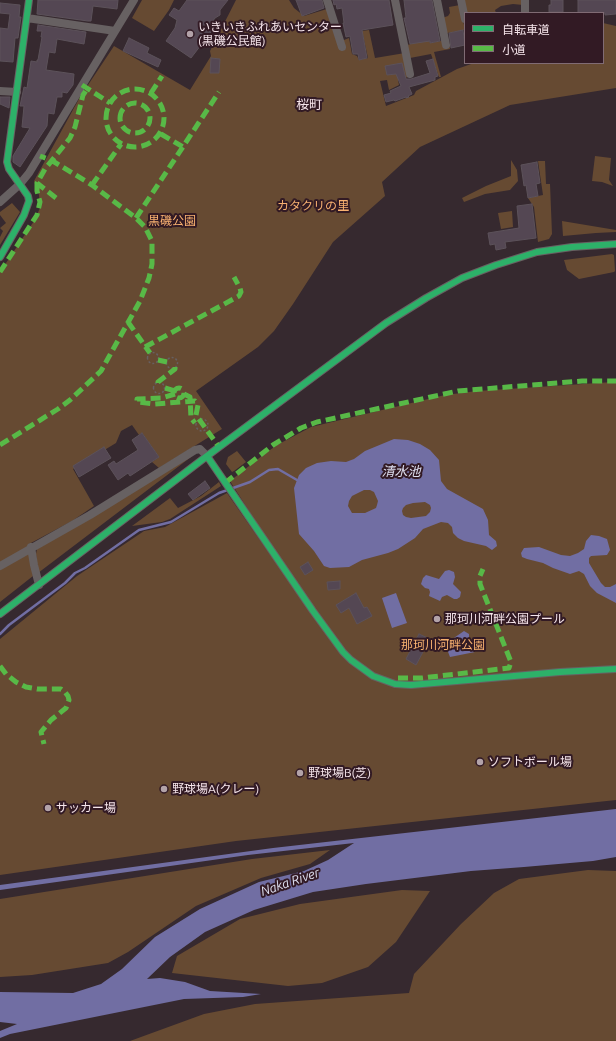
<!DOCTYPE html>
<meta charset="utf-8">
<style>
body{margin:0}
#map{position:relative;width:616px;height:1041px;overflow:hidden;background:#36292f;font-family:Ubuntu,"Noto Sans JP",sans-serif}
canvas{display:block}
.legend{position:absolute;left:464px;top:12px;width:140px;height:52px;box-sizing:border-box;background:#321a24;border:1px solid #806b74;margin:0;padding:5px 7px;list-style:none;font-size:12px;color:#f6e5eb}
.legend li{display:flex;align-items:center;gap:8px;height:20px}
.legend b{width:20px;border:1px solid #806b74}
</style>
<div id="map">
<canvas width="616" height="1041"></canvas>
<ul class="legend">
<li><b style="height:5px;background:#2db169"></b>自転車道</li>
<li><b style="height:5px;background:#58b947"></b>小道</li>
</ul>
</div>
<script>
const ctx = document.querySelector('canvas').getContext('2d');
ctx.lineJoin = 'round';
function fill(path, color) { ctx.fillStyle = color; ctx.fill(path, 'evenodd'); }
const shape = rows => new Path2D(rows.map(r => 'M' + r).join(''));
function stroke(path, color, width, dash) { ctx.strokeStyle = color; ctx.lineWidth = width; ctx.lineCap = dash ? 'butt' : 'round'; ctx.setLineDash(dash || []); ctx.stroke(path); }
function drawText(font, color, halo, rows, align = 'center') {
  ctx.font = font + ' Ubuntu,"Noto Sans JP",sans-serif'; ctx.lineWidth = 4; ctx.setLineDash([]); ctx.textBaseline = 'middle'; ctx.strokeStyle = halo; ctx.fillStyle = color; for (const [text, x, y, turn = 0] of rows) {
    ctx.save(); ctx.translate(x, y); ctx.rotate((+turn || 0) * Math.PI / 180); ctx.textAlign = isNaN(turn) ? turn : align; if (halo) ctx.strokeText(text, 0, 0); ctx.fillText(text, 0, 0); ctx.restore();
  }
}
const green = shape([
 [142,0,174,0,169,10,154,31,132,18],
 [236,0,289,0,294,8,304,16,327,9,339,42,349,38,352,54,357,56,359,60,368,58,362,31,369,30,375,58,405,53,408,77,398,80,399,85,389,90,387,80,380,81,386,106,414,95,416,91,457,69,474,63,603,63,603,23,616,26,616,88,510,105,420,147,382,182,385,196,333,242,293,304,274,331,258,347,196,391,222,429,159,468,152,462,159,457,142,433,139,435,132,425,121,431,116,443,73,469,94,506,72,521,29,544,33,576,0,602,0,272,34,221,40,208,39,195,34,181,80,97,114,46,190,90,211,56,210,51],
 [464,0,523,0,523,5,513,4,501,6,495,10,496,13,466,13],
 [460,5,465,30,447,33,450,49,434,52,441,77,439,77,431,54,410,58,407,45,429,39,430,43,446,40,442,18,448,16,450,13,449,7],
 [595,156,611,158,609,180,613,186,602,182,592,181],
 [511,160,517,170,518,181,510,190,485,194,464,202,462,198,486,186,511,176],
 [538,161,545,161,546,184,550,184,552,234,549,239,538,242,534,207,528,198,543,195],
 [12,203,20,212,0,245,0,237,3,231,0,228,6,223,0,215,0,212],
 [512,211,513,227,501,229,498,213],
 [562,221,616,230,616,232,596,233,563,236],
 [612,254,614,255,615,271,614,272,579,279,567,270,564,260],
 [613,382,616,382,616,800,236,841,0,875,0,639,77,576,144,531,165,527,227,493,271,556,270,544,230,481,263,455,277,445,311,427,445,395,477,391],
 [237,451,246,462,234,471,232,472,226,464,228,457],
 [190,456,191,457,38,573,36,554,37,549],
 [219,482,221,486,170,519,162,522,132,526,170,498,178,508,201,496],
 [330,850,310,864,261,878,196,906,128,952,108,963,32,975,0,977,0,899,252,859],
 [588,870,616,871,616,1041,130,1041,204,1014,255,1004,409,993,414,974,461,924,494,893,519,879],
 [402,890,430,891,396,942,368,967,322,983,288,986,172,973,177,956,240,919,300,904]
]);
const water = shape([
 [394,439,408,440,420,444,430,450,439,460,441,481,447,489,483,509,488,520,489,535,496,541,497,546,492,550,486,546,464,541,458,538,453,533,452,527,448,523,441,522,423,529,415,538,398,549,388,553,362,560,349,567,330,568,324,566,314,551,299,534,294,488,299,475,306,468,317,463,331,461,346,462,354,459,365,451],
 [364,490,370,490,374,492,378,501,377,505,376,508,365,513,352,513,348,506,349,501,352,496],
 [425,502,430,505,431,508,430,512,426,516,411,518,406,517,403,515,402,511,403,508,406,505,413,503],
 [591,535,599,536,607,539,610,550,607,555,591,556,589,558,589,563,601,583,605,587,610,587,616,584,616,603,597,593,590,586,584,574,579,571,570,574,553,568,543,563,527,559,522,557,521,553,524,548,539,547,561,555,570,556,578,553,584,549,586,541],
 [449,570,454,572,455,577,453,584,461,592,460,597,457,599,454,599,447,595,442,597,440,601,429,596,430,592,429,589,425,588,421,584,423,578,426,575,439,579,445,571],
 [396,593,407,623,392,628,382,598],
 [464,631,469,634,469,642,471,646,476,648,475,652,450,657,445,644],
 [616,809,616,857,593,861,524,867,471,871,366,884,313,892,254,910,205,932,170,957,147,979,160,978,185,982,210,991,261,994,243,997,184,999,10,1034,0,1038,0,1031,17,1024,0,1022,0,992,73,993,101,984,122,969,155,937,200,909,259,882,304,871,328,860,354,843,248,855,0,890,0,885,273,848]
]);
const stream = shape([
 [0,634,9,625,65,583,75,573,85,568,139,530,171,522,219,493,250,482,269,470,278,469,297,480]
]);
const building = shape([
 [38,0,118,0,117,9,93,6,91,21,88,21,37,14,38,0],
 [187,0,228,0,220,10,220,15,215,18,210,25,214,28,191,58,166,41,175,28,177,20,169,15,174,8,179,11,187,0],
 [296,0,322,0,324,8,302,16,296,0],
 [333,0,389,0,393,25,362,30,367,58,359,60,358,54,353,54,350,36,346,37,343,23,344,23,342,8,337,9,336,4,334,5,333,0],
 [404,0,432,0,440,41,430,43,430,41,410,44,404,18,406,18,404,0],
 [551,0,563,0,563,12,549,12,549,5,551,5,551,0],
 [578,0,616,0,616,14,605,15,605,13,578,13,578,0],
 [0,3,20,5,19,17,21,17,18,38,15,38,13,62,0,61,0,28,8,29,10,14,0,13,0,3],
 [38,25,86,32,84,44,57,39,55,53,49,52,46,70,74,74,73,85,67,93,62,92,62,97,57,97,54,114,48,113,47,126,20,167,13,162,13,156,30,128,22,127,24,106,20,106,24,87,27,88,31,61,37,62,37,60,38,60,42,37,41,37,42,31,37,31,38,25],
 [463,30,465,45,451,48,449,33,463,30],
 [129,38,149,48,147,53,161,60,158,67,123,51,129,38],
 [211,58,220,59,219,73,210,73,211,58],
 [433,59,438,76,435,77,435,80,409,87,412,94,408,96,409,97,406,98,406,97,395,101,394,100,386,102,384,95,391,93,390,91,401,86,396,74,387,75,385,66,402,63,406,79,411,79,430,73,426,61,433,59],
 [0,97,10,97,9,108,0,104,0,97],
 [537,162,540,183,536,184,538,196,528,198,526,185,524,186,521,165,537,162],
 [532,204,536,238,505,242,506,248,496,250,495,244,490,245,488,233,519,228,517,206,532,204],
 [142,433,159,457,130,476,128,473,118,480,108,465,114,461,116,464,138,450,132,440,142,433],
 [104,447,111,458,79,477,73,466,104,447],
 [205,481,210,488,193,500,188,494,205,481],
 [308,562,313,570,305,575,300,567,308,562],
 [340,581,340,589,328,590,327,582,340,581],
 [356,593,364,608,367,607,372,616,357,624,349,608,341,613,336,605,356,593],
 [419,634,430,639,416,665,406,659,419,634]
]);
const path = shape([
 '147.5 358a5.5 5.5 0 1 1 11 0a5.5 5.5 0 1 1-11 0Z',
 '166.5 363a5.5 5.5 0 1 1 11 0a5.5 5.5 0 1 1-11 0Z',
 '153.5 388a5.5 5.5 0 1 1 11 0a5.5 5.5 0 1 1-11 0Z',
 '196 425a6 6 0 1 1 12 0a6 6 0 1 1-12 0Z'
]);
const minor = shape([
 [327,0,342,47],
 [395,0,410,74],
 [437,0,446,45],
 [461,0,465,19],
 [525,13,525,0],
 [27,18,115,31],
 [0,91,17,92],
 [0,202,20,184,29,173,134,0],
 [0,257,24,215,29,201,28,196,9,169,7,162,29,0],
 [31,547,34,565,39,585],
 [0,566,90,515,195,450,200,449,207,456,313,611,343,652,351,660,373,676,395,684,411,685,560,672,616,669],
 [0,614,207,456,386,323,426,298,462,278,496,265,537,252,572,247,616,244]
]);
const quiet = shape([
 [82,85,110,103],
 '106 118a29 29 0 1 1 58 0a29 29 0 1 1-58 0Z',
 [151,93,162,76],
 '120 118a15 15 0 1 1 30 0a15 15 0 1 1-30 0Z',
 [161,134,183,147],
 [92,185,121,144],
 [56,198,37,183,45,169,70,138,75,127,83,95,87,89],
 [136,218,219,92],
 [0,272,37,215,40,202,37,191,37,183],
 [128,322,150,353],
 [145,347,239,296,241,292,240,288,234,277],
 [158,360,167,362],
 [158,383,158,382,175,369,175,367],
 [165,388,175,391],
 '174 393a5 5 0 1 1 10 0a5 5 0 1 1-10 0Z',
 [175,394,162,398,137,399,137,402,155,404,195,401,198,405,196,415,219,447],
 [184,394,190,397,191,418,195,423],
 [0,445,58,409,70,400,101,371,140,301,149,278,152,264,152,241,145,227,136,218,92,185,51,160,40,156],
 [225,483,273,445,301,428,317,422,458,391,582,381,616,381],
 [0,666,6,674,16,682,26,687,37,689,61,689,65,692,68,696,69,700,66,708,51,720,41,732,44,744],
 [398,678,422,678,509,668,511,662,480,584,480,576,483,569]
]);
const cycleway = shape([
 [0,257,24,215,29,201,28,196,9,169,7,162,29,0],
 [207,456,313,611,343,652,351,660,373,676,395,684,411,685,560,672,616,669],
 [0,614,207,456,386,323,426,298,462,278,496,265,537,252,572,247,616,244]
]);
const markers = [
 [190,34,4,"#b3a3a9"],
 [437,619,4,"#b3a3a9"],
 [480,762,4,"#b3a3a9"],
 [300,773,4,"#b3a3a9"],
 [164,789,4,"#b3a3a9"],
 [48,808,4,"#b3a3a9"]
];
const poiNames = [
 ["いきいきふれあいセンター",198,27],
 ["(黒磯公民館)",198,41],
 ["那珂川河畔公園プール",445,619],
 ["ソフトボール場",488,762],
 ["野球場B(芝)",308,773],
 ["野球場A(クレー)",172,789],
 ["サッカー場",56,808]
];
const parkNames = [
 ["カタクリの里",313,206],
 ["黒磯公園",172,221],
 ["那珂川河畔公園",443,645]
];
const neighbourhoodNames = [
 ["桜町",309,105]
];
const waterNames = [
 ["清水池",401,472],
 ["Naka River",290,882,-19]
];
fill(green, '#664a32');
fill(water, '#716ea3');
stroke(stream, '#716ea3', 2.5);
fill(building, '#544753');
stroke(building, '#5c525a', 1);
stroke(path, '#676062', 1.5, [2, 2]);
stroke(minor, '#676162', 8);
stroke(quiet, '#58b947', 5, [10, 5]);
stroke(cycleway, '#2db169', 6);
for (const [x, y, r, color] of markers) { const dot = new Path2D(); dot.arc(x, y, r, 0, 2 * Math.PI); ctx.fillStyle = color; ctx.fill(dot); stroke(dot, '#321a24', 1.5); }
drawText('12px', '#f6e5eb', '#321a24', poiNames, 'left');
drawText('12px', '#f8b170', '#321a24', parkNames);
drawText('13px', '#f6e5eb', '#321a24', neighbourhoodNames);
drawText('italic 13px', '#dfe0f1', '#321a24', waterNames);
</script>
